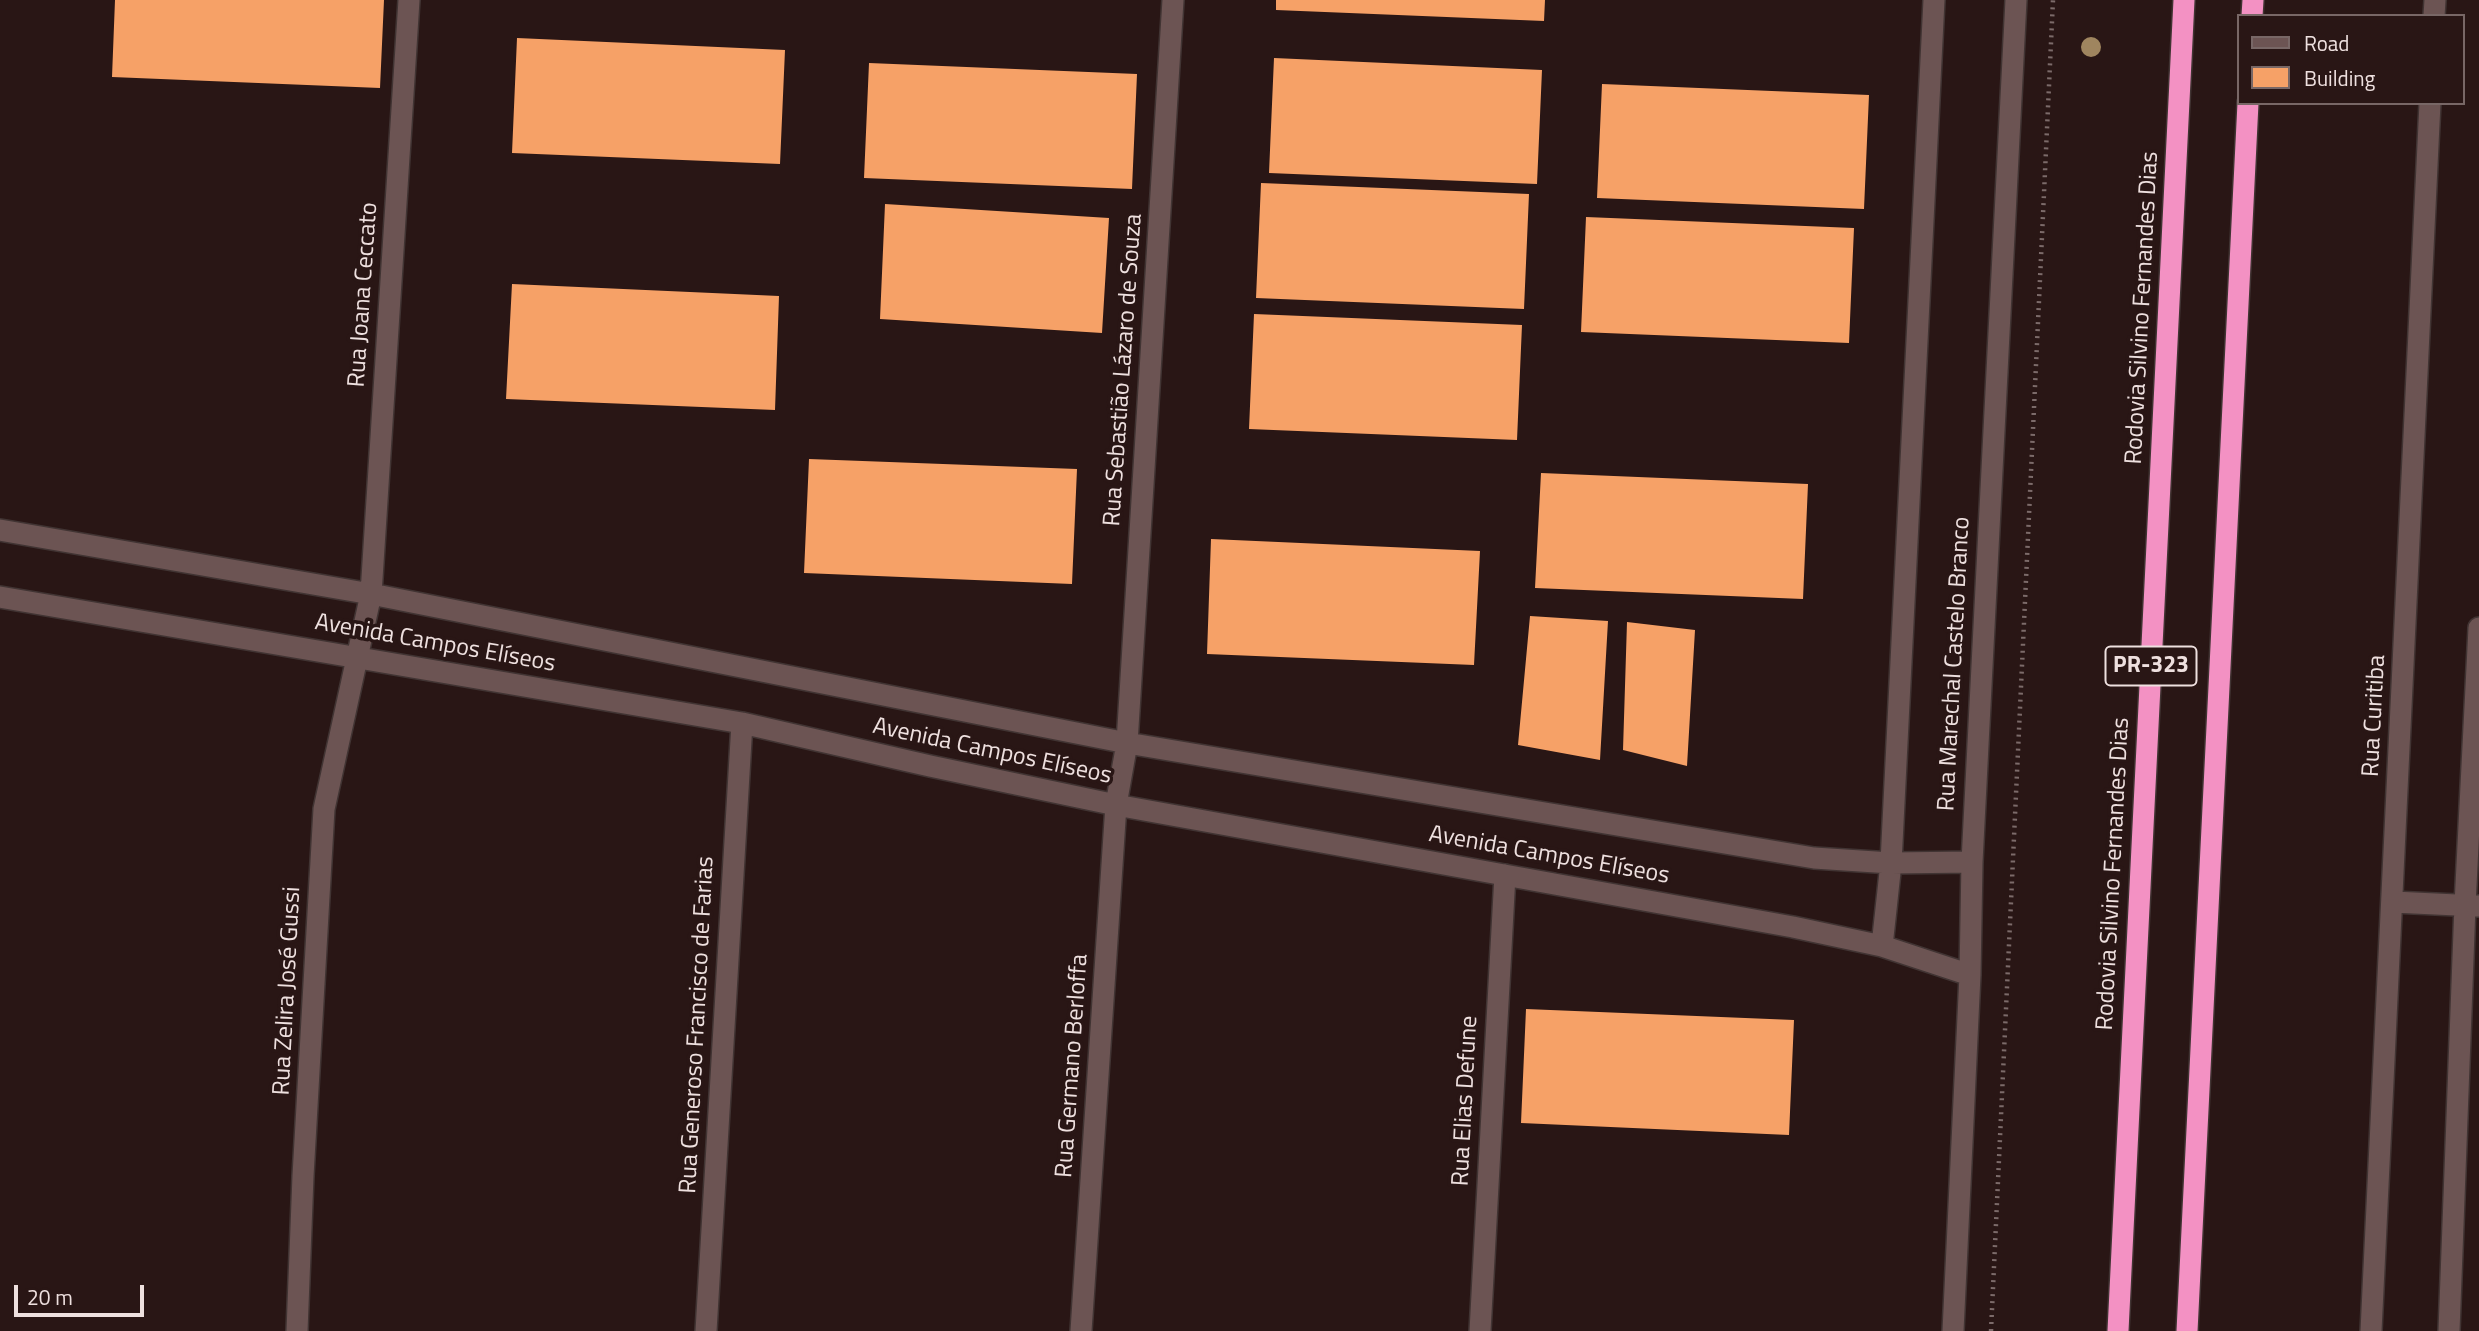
<!DOCTYPE html>
<meta charset="utf-8">
<style>
body{margin:0}
#map{position:relative;width:2479px;height:1331px;overflow:hidden;background:#291615;font-family:"Titillium Web",sans-serif}
canvas{display:block}
.legend{position:absolute;left:2237px;top:14px;width:228px;height:91px;box-sizing:border-box;background:#291615;border:2px solid #786766;margin:0;padding:9px 12px;list-style:none;font-size:21px;color:#eee0df}
.legend li{display:flex;align-items:center;gap:14px;height:35px}
.legend b{width:35px;border:2px solid #786766}
.scale{position:absolute;left:14px;top:1285px;width:130px;height:32px;box-sizing:border-box;border:4px solid #eee0df;border-top:0;padding-left:9px;font-size:21px;line-height:24px;white-space:nowrap;color:#eee0df;-webkit-text-stroke:5px #291615;paint-order:stroke}
</style>
<div id="map">
<canvas width="2479" height="1331"></canvas>
<ul class="legend">
<li><b style="height:9px;background:#6c5453"></b>Road</li>
<li><b style="height:19px;background:#f6a167"></b>Building</li>
</ul>
<div class="scale">20 m</div>
</div>
<script>
const ctx = document.querySelector('canvas').getContext('2d');
ctx.lineJoin = 'round';
function fill(path, color) { ctx.fillStyle = color; ctx.fill(path, 'evenodd'); }
const shape = rows => new Path2D(rows.map(r => 'M' + r).join(''));
function stroke(path, color, width, dash) { ctx.strokeStyle = color; ctx.lineWidth = width; ctx.lineCap = dash ? 'butt' : 'round'; ctx.setLineDash(dash || []); ctx.stroke(path); }
function drawText(font, color, halo, rows, align = 'center') {
  ctx.font = font + ' "Titillium Web",sans-serif'; ctx.lineWidth = 7; ctx.setLineDash([]); ctx.textBaseline = 'middle'; ctx.strokeStyle = halo; ctx.fillStyle = color; for (const [text, x, y, turn = 0] of rows) {
    ctx.save(); ctx.translate(x, y); ctx.rotate((+turn || 0) * Math.PI / 180); ctx.textAlign = isNaN(turn) ? turn : align; if (halo) ctx.strokeText(text, 0, 0); ctx.fillText(text, 0, 0); ctx.restore();
  }
}
const building = shape([
 [115,0,384,0,380,88,112,77],
 [1276,0,1545,0,1544,21,1276,10],
 [517,38,785,50,780,164,512,153],
 [1274,58,1542,70,1537,184,1269,173],
 [869,63,1137,74,1132,189,864,178],
 [1602,84,1869,95,1864,209,1597,198],
 [1261,183,1529,194,1524,309,1256,298],
 [885,204,1109,218,1102,333,880,319],
 [1586,217,1854,228,1849,343,1581,332],
 [512,284,779,296,775,410,506,399],
 [1254,314,1522,325,1517,440,1249,429],
 [809,459,1077,469,1072,584,804,573],
 [1541,473,1808,484,1803,599,1535,588],
 [1211,539,1480,551,1474,665,1207,654],
 [1530,616,1608,621,1600,760,1518,745],
 [1627,622,1695,630,1687,766,1623,750],
 [1526,1009,1794,1020,1789,1135,1521,1123]
]);
const path = shape([
 [1991,1331,2053,0]
]);
const minor = shape([
 [2434,16,2435,0],
 [0,530,371,594,1127,743,1814,858,1891,863,1972,862],
 [0,597,742,723,930,766,1116,805,1793,927,1882,946,1970,975],
 [2393,902,2478,906],
 [1882,946,1891,863,1934,0],
 [297,1331,303,1176,324,809,371,594,409,0],
 [706,1331,742,723],
 [1081,1331,1116,805,1127,743,1173,0],
 [1480,1331,1505,875],
 [1953,1331,1970,975,1972,862,2016,0],
 [2371,1331,2430,103],
 [2449,1331,2465,905,2479,628]
]);
const highway = shape([
 [2252,16,2253,0],
 [2118,1331,2184,0],
 [2187,1331,2248,103]
]);
const trees = [
 [2091,47]
];
const shields = [
 [2151,666,91]
];
const shieldNames = [
 ["PR-323",2151,666]
];
const streetNames = [
 ["Rua Joana Ceccato",364,295,-86],
 ["Rodovia Silvino Fernandes Dias",2143,308,-87],
 ["Rua Sebastião Lázaro de Souza",1124,370,-86],
 ["Avenida Campos Elíseos",435,644,10],
 ["Rua Marechal Castelo Branco",1955,664,-87],
 ["Rua Curitiba",2375,716,-87],
 ["Avenida Campos Elíseos",992,752,12],
 ["Avenida Campos Elíseos",1549,856,10],
 ["Rodovia Silvino Fernandes Dias",2114,874,-87],
 ["Rua Zelira José Gussi",288,991,-87],
 ["Rua Generoso Francisco de Farias",698,1025,-87],
 ["Rua Germano Berloffa",1073,1066,-86],
 ["Rua Elias Defune",1466,1101,-87]
];
fill(building, '#f6a167');
stroke(minor, '#413433', 24);
stroke(highway, '#413433', 24);
stroke(path, '#7c6b6a', 4.5, [2, 5]);
stroke(minor, '#6c5453', 21);
stroke(highway, '#f391c3', 21);
ctx.fillStyle = '#9f855f';
for (const [x, y] of trees) { ctx.beginPath(); ctx.arc(x, y, 10, 0, 2 * Math.PI); ctx.fill(); }
for (const [x, y, w] of shields) { const box = new Path2D(); box.roundRect(x - w / 2, y - 19.5, w, 39, 5); ctx.fillStyle = '#291615'; ctx.fill(box); stroke(box, '#eee0df', 2); }
drawText('bold 23px', '#eee0df', null, shieldNames);
drawText('24px', '#eee0df', '#291615', streetNames);
</script>
